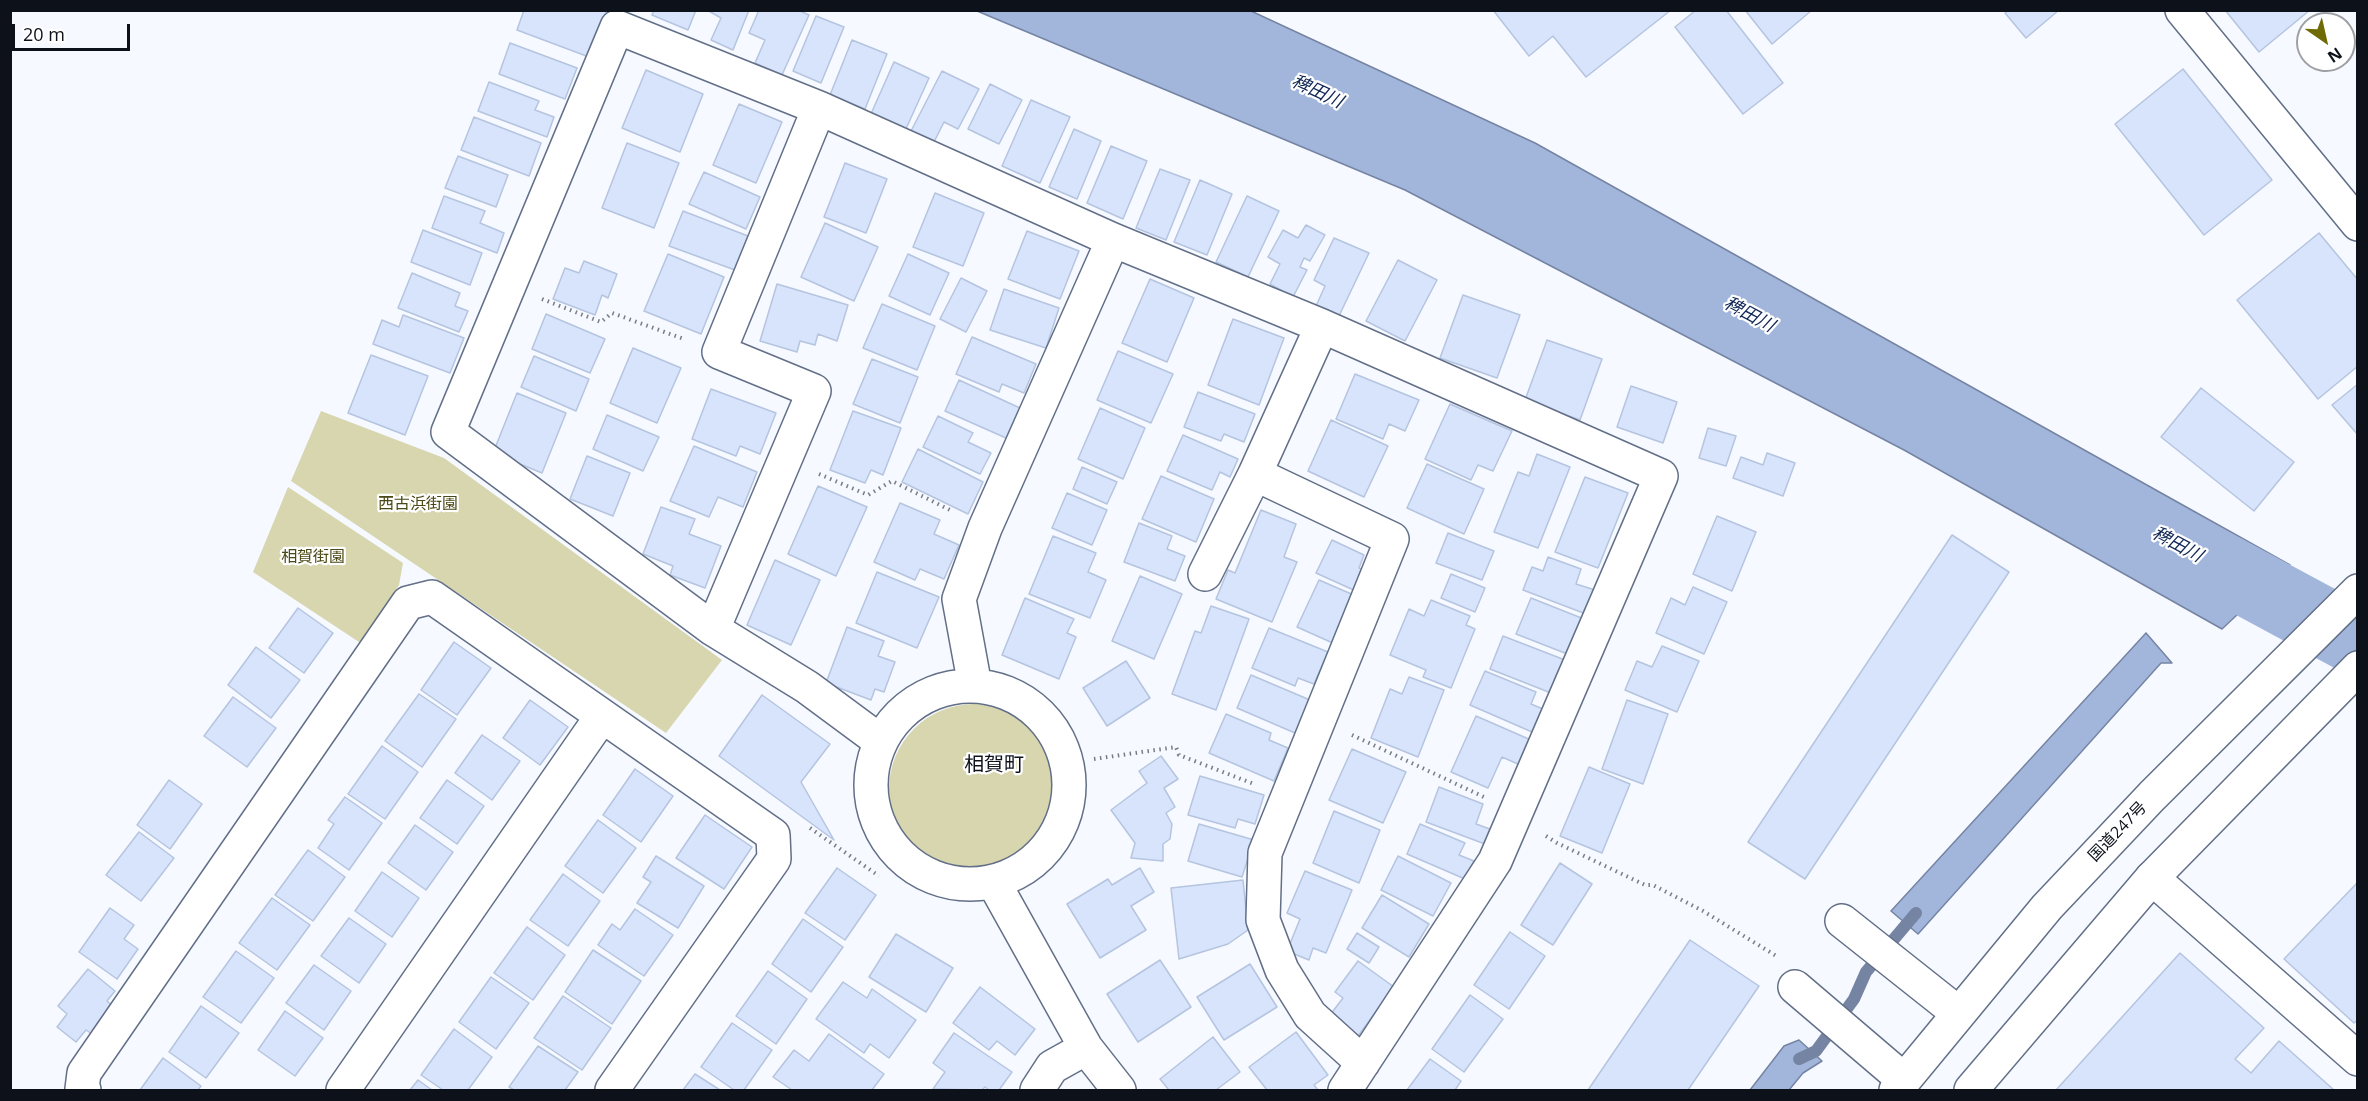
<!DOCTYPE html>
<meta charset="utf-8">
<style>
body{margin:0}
#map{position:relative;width:2368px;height:1101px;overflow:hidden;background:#f6f9ff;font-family:"Open Sans",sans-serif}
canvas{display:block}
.frame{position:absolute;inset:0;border:12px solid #0d111a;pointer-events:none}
.north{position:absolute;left:2296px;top:12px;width:60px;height:60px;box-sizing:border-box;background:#fff;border:2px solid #9ea0a3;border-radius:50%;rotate:146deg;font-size:16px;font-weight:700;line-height:24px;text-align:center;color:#0d111a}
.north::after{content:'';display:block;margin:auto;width:21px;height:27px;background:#6f6a05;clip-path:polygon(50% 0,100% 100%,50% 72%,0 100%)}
.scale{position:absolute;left:12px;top:24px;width:118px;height:27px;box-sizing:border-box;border:3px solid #0d111a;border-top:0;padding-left:8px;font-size:18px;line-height:21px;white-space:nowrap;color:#0d111a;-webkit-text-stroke:4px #fff;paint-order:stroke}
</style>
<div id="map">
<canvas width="2368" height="1101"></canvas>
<div class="frame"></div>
<div class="north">N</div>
<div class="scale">20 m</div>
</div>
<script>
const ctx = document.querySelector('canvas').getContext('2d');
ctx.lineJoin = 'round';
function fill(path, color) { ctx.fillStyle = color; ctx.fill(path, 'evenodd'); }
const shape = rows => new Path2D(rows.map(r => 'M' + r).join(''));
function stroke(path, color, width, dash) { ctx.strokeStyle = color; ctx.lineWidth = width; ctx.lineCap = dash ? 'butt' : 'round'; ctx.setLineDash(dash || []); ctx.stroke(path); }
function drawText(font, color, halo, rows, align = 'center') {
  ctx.font = font + ' "Open Sans","Noto Sans JP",sans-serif'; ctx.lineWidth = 4.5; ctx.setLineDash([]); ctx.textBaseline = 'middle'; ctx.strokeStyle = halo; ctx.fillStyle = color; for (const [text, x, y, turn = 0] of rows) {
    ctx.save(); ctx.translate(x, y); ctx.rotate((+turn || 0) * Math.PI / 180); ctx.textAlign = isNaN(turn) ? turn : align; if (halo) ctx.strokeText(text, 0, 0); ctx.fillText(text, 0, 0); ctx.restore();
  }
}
const green = shape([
 [321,411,444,458,722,660,666,733,291,481],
 [288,487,403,563,399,585,362,644,253,572],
 '889 789a85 85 0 1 1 170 0a85 85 0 1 1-170 0Z'
]);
const water = shape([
 [1251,11,1535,143,2290,565,2222,629,1904,450,1405,190,977,11,1251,11],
 [2146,633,2172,663,2161,663,1918,934,1891,911,2146,633],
 [1799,1040,1822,1061,1803,1073,1789,1090,1750,1090,1784,1046,1799,1040]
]);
const stream = shape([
 [1799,1059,1816,1051,1854,999,1866,972,1916,913]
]);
const river = shape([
 [2178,544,2358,641]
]);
const building = shape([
 [524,10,607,10,589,57,517,30,524,10],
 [654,10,696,10,688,30,652,15,654,10],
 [749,10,733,50,711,40,721,18,707,10,749,10],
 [759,10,798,10,809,15,782,75,755,63,765,40,749,33,759,10],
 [1493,10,1671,10,1586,77,1553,36,1529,56,1493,10],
 [1696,10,1726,10,1783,83,1743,114,1675,27,1696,10],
 [1745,10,1812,10,1772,44,1745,10],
 [2009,10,2059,10,2026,38,2005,13,2009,10],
 [2225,10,2310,10,2259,52,2225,10],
 [816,16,844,27,821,83,793,71,816,16],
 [852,40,887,54,865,109,830,95,852,40],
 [510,43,577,68,565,99,499,74,510,43],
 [894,62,929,78,905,131,870,116,894,62],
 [2183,69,2272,180,2204,235,2115,124,2183,69],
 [646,70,703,94,680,152,622,128,646,70],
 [942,71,979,89,958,129,944,122,934,142,911,131,942,71],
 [489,82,539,101,535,110,554,117,547,137,478,111,489,82],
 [990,84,1022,100,999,144,968,129,990,84],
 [1031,100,1070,117,1040,183,1002,166,1031,100],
 [739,104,782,122,756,183,713,165,739,104],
 [474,117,541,143,529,176,461,150,474,117],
 [1074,129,1101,141,1077,199,1049,187,1074,129],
 [627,143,679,163,654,228,602,208,627,143],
 [1111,146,1147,161,1123,219,1087,203,1111,146],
 [458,156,508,175,496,207,445,188,458,156],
 [845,163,887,179,866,233,824,217,845,163],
 [1160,169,1190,180,1166,240,1136,228,1160,169],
 [704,172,760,197,746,229,689,204,704,172],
 [1200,180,1232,194,1207,255,1174,242,1200,180],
 [935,193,984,213,963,266,913,247,935,193],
 [444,196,485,211,480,223,504,233,497,253,432,228,444,196],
 [1247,196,1279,211,1248,277,1216,262,1247,196],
 [683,211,748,236,735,270,669,246,683,211],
 [825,223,878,247,854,301,801,277,825,223],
 [1306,225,1325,235,1310,261,1304,258,1300,267,1307,270,1293,297,1270,284,1280,264,1268,257,1283,230,1298,238,1306,225],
 [423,230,482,253,470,285,411,262,423,230],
 [1027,231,1079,251,1060,299,1008,279,1027,231],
 [2319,233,2358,280,2358,366,2318,399,2237,300,2319,233],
 [1334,238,1369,253,1339,316,1316,306,1325,286,1314,280,1334,238],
 [668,254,724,277,701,334,644,311,668,254],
 [908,254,949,273,930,315,889,296,908,254],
 [1398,260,1437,280,1405,341,1366,321,1398,260],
 [584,261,617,274,608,298,602,295,595,315,553,299,565,268,579,273,584,261],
 [412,273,460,293,455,306,468,311,459,332,398,308,412,273],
 [961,278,987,291,966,332,940,319,961,278],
 [1150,279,1194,298,1167,362,1122,343,1150,279],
 [777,284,848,305,837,341,818,334,815,345,800,341,797,352,760,341,777,284],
 [1004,289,1059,308,1046,348,990,330,1004,289],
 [1463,295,1520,315,1497,378,1440,358,1463,295],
 [882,304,935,326,917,370,863,348,882,304],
 [546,314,605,339,590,373,532,349,546,314],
 [403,315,464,338,450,373,373,344,382,320,399,327,403,315],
 [1233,319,1284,338,1259,405,1208,385,1233,319],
 [972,337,1036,364,1024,393,1002,384,999,392,956,374,972,337],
 [1547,340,1602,359,1580,420,1525,400,1547,340],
 [633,348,681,368,657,423,610,403,633,348],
 [1118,351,1173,374,1151,423,1097,400,1118,351],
 [371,355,428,376,405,435,348,413,371,355],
 [534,356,589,379,576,411,521,387,534,356],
 [872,359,918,377,900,423,853,404,872,359],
 [1355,374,1419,400,1405,431,1389,424,1383,439,1336,419,1355,374],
 [959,380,1020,408,1006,438,945,411,959,380],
 [2358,384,2358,435,2332,405,2358,384],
 [1631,386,1677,402,1663,443,1617,427,1631,386],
 [2201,388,2294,462,2254,511,2161,437,2201,388],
 [711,389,776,413,760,454,740,446,736,456,692,439,711,389],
 [1198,392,1255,414,1244,442,1224,434,1221,441,1184,427,1198,392],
 [517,393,566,413,542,473,493,453,517,393],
 [1450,404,1512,431,1493,471,1478,465,1471,480,1425,459,1450,404],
 [1100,408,1145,428,1123,479,1078,459,1100,408],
 [853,411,901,428,883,475,871,470,865,483,830,470,853,411],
 [607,415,659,437,643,471,593,449,607,415],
 [938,416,973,433,968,442,991,453,980,474,923,447,938,416],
 [1331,420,1388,446,1364,497,1308,471,1331,420],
 [1708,428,1736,436,1726,466,1699,458,1708,428],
 [1183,435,1238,459,1230,477,1220,472,1212,490,1167,471,1183,435],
 [694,446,757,472,743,507,718,497,709,517,670,501,694,446],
 [918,449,983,482,968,514,902,482,918,449],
 [1767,453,1795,463,1783,496,1733,478,1741,457,1763,465,1767,453],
 [1537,454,1570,467,1538,548,1494,532,1518,472,1529,476,1537,454],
 [587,456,630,473,613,516,570,499,587,456],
 [1427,464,1484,489,1464,534,1407,508,1427,464],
 [1082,467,1117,482,1107,504,1073,489,1082,467],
 [1161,476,1214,499,1196,542,1142,519,1161,476],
 [1585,477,1628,493,1598,568,1555,552,1585,477],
 [818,486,867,507,836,576,788,554,818,486],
 [1067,493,1107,510,1092,545,1052,528,1067,493],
 [900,503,940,520,934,534,959,545,944,579,920,569,915,580,874,562,900,503],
 [661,507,695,519,689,534,721,546,705,588,670,575,673,566,643,554,661,507],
 [1261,510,1296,524,1284,557,1297,562,1272,622,1216,599,1228,570,1235,573,1261,510],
 [1717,516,1756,532,1732,591,1693,574,1717,516],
 [1139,523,1172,536,1167,549,1185,556,1175,581,1124,562,1139,523],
 [1448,533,1494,551,1482,580,1436,563,1448,533],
 [1952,535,2009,572,1805,879,1748,842,1952,535],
 [1053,536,1096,553,1088,572,1106,580,1090,618,1029,594,1053,536],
 [1332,540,1364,555,1359,568,1367,571,1358,592,1316,573,1332,540],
 [1548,557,1581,569,1576,584,1595,590,1586,614,1523,590,1532,567,1543,571,1548,557],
 [775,560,820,580,791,645,747,625,775,560],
 [877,572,939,597,917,648,856,623,877,572],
 [1451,574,1485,588,1475,612,1441,598,1451,574],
 [1140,576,1182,594,1154,659,1112,641,1140,576],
 [1319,580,1356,596,1335,644,1297,627,1319,580],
 [1693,587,1727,602,1704,654,1656,633,1671,598,1685,605,1693,587],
 [1025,598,1074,619,1067,633,1076,637,1059,679,1002,655,1025,598],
 [1531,598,1584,619,1570,655,1516,634,1531,598],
 [1431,600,1470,616,1466,625,1475,629,1451,688,1423,677,1426,670,1390,655,1409,609,1424,616,1431,600],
 [1211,606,1249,619,1216,710,1172,694,1195,631,1201,633,1211,606],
 [298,608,333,633,304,673,269,648,298,608],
 [847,627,884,641,878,656,895,662,884,692,875,689,871,700,826,683,847,627],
 [1269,628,1328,652,1314,684,1298,678,1295,686,1252,668,1269,628],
 [1503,636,1565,660,1551,693,1490,669,1503,636],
 [454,642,491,668,457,715,421,690,454,642],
 [1662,646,1699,661,1677,712,1625,690,1637,661,1652,667,1662,646],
 [256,647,300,680,271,718,228,685,256,647],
 [1126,661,1150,698,1107,726,1083,688,1126,661],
 [1485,671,1536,692,1531,704,1550,712,1539,735,1470,705,1485,671],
 [1251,675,1310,700,1295,733,1237,708,1251,675],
 [1409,677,1444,690,1418,757,1371,738,1390,689,1402,694,1409,677],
 [419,694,456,719,422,767,385,741,419,694],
 [762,695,830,744,801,782,834,840,719,756,762,695],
 [233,697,276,728,247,767,204,736,233,697],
 [530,700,568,727,540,765,503,738,530,700],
 [1627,700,1668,714,1643,784,1602,769,1627,700],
 [1226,714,1271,733,1269,740,1288,748,1274,781,1209,753,1226,714],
 [1476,716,1531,740,1520,765,1502,757,1488,788,1451,772,1476,716],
 [482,735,520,761,492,800,455,773,482,735],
 [382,746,418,772,385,819,348,794,382,746],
 [1352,749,1406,772,1383,823,1329,800,1352,749],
 [1161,756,1178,779,1164,788,1175,807,1166,813,1172,824,1170,839,1163,844,1163,861,1131,858,1135,843,1111,810,1147,783,1139,771,1161,756],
 [1589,767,1630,784,1602,853,1560,836,1589,767],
 [635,769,673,796,641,842,603,815,635,769],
 [1200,776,1264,795,1255,824,1238,819,1235,828,1188,815,1200,776],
 [169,780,202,804,170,849,137,825,169,780],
 [447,780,484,806,457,844,420,818,447,780],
 [1439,787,1483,804,1476,824,1490,829,1485,844,1426,822,1439,787],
 [345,797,382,823,349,870,318,848,334,824,328,820,345,797],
 [1334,811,1380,830,1359,883,1313,863,1334,811],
 [705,815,752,847,724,889,676,858,705,815],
 [598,820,636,848,603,893,565,866,598,820],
 [1199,824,1254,840,1242,877,1188,861,1199,824],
 [1420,824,1465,843,1459,855,1474,861,1465,879,1407,854,1420,824],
 [415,825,453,852,426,890,388,863,415,825],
 [139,832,174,858,141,901,106,875,139,832],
 [308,850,345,877,313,921,275,895,308,850],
 [656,856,704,886,678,928,637,903,651,882,643,877,656,856],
 [1398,856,1451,883,1433,916,1381,890,1398,856],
 [1560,863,1592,884,1553,945,1521,925,1560,863],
 [837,868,876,895,845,940,805,913,837,868],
 [1140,868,1154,892,1131,906,1146,930,1100,958,1067,904,1108,879,1112,885,1140,868],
 [1305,871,1352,890,1326,953,1313,948,1309,960,1287,951,1300,919,1287,913,1305,871],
 [382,872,419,898,392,937,355,911,382,872],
 [563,874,600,901,568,946,530,920,563,874],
 [1243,880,1248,930,1228,944,1179,959,1171,888,1243,880],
 [2358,882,2358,1020,2354,1023,2284,959,2358,882],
 [1382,895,1429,924,1409,957,1362,928,1382,895],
 [272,898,310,925,277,970,239,943,272,898],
 [110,908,134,925,124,939,138,949,117,979,79,952,110,908],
 [635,909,673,935,644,976,598,945,612,924,620,930,635,909],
 [349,918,386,944,359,983,321,956,349,918],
 [803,919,843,947,811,992,772,964,803,919],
 [527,927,565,955,533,1000,494,973,527,927],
 [1510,932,1545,956,1509,1009,1474,985,1510,932],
 [1357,933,1379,947,1369,963,1347,949,1357,933],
 [896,934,953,968,926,1012,869,977,896,934],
 [1690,940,1759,986,1688,1090,1588,1090,1690,940],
 [593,950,641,981,612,1024,565,992,593,950],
 [236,951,274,978,241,1023,203,997,236,951],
 [2180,953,2264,1028,2235,1059,2251,1073,2279,1041,2334,1090,2056,1090,2180,953],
 [1160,960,1191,1007,1138,1042,1107,994,1160,960],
 [1358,961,1394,987,1358,1036,1330,1015,1343,998,1335,992,1358,961],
 [1250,964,1277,1007,1224,1040,1197,997,1250,964],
 [314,965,351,991,324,1030,286,1003,314,965],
 [88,969,115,991,107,1001,114,1007,92,1034,86,1030,76,1042,57,1027,67,1014,58,1006,88,969],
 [768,971,807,999,776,1044,736,1016,768,971],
 [491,977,529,1003,496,1049,459,1022,491,977],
 [843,982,867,998,872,989,916,1020,889,1058,870,1044,864,1053,816,1019,843,982],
 [980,987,1035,1029,1015,1055,997,1041,989,1050,953,1023,980,987],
 [1470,995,1503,1019,1464,1072,1432,1049,1470,995],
 [563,996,611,1028,582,1070,534,1038,563,996],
 [201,1006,239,1033,206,1078,169,1052,201,1006],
 [285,1011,323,1038,295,1076,258,1050,285,1011],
 [732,1023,772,1050,744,1090,734,1090,701,1067,732,1023],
 [454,1029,492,1057,468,1090,443,1090,421,1075,454,1029],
 [1296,1032,1328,1075,1314,1085,1318,1090,1267,1090,1249,1067,1296,1032],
 [954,1033,1012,1072,999,1090,989,1090,985,1087,982,1090,933,1089,945,1072,933,1063,954,1033],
 [829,1034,884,1074,872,1090,792,1090,773,1077,794,1050,809,1061,829,1034],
 [1213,1037,1240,1072,1216,1090,1169,1090,1160,1079,1213,1037],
 [538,1046,578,1072,565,1090,514,1090,509,1087,538,1046],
 [163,1058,201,1086,198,1090,140,1090,163,1058],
 [1430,1059,1461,1081,1455,1090,1407,1090,1430,1059],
 [695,1074,720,1090,683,1090,695,1074],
 [418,1080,432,1090,410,1090,418,1080]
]);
const path = shape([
 [542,299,601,322,612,313,684,339],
 [819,474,868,495,892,481,952,511],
 [1352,735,1484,797],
 [1094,759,1176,747,1179,755,1254,784],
 [810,828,879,876],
 [1546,836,1557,843,1645,885,1653,885,1703,911,1778,957]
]);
const minor = shape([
 [2182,10,2358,224],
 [1322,326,1255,474,1392,539,1265,853,1263,920,1282,970,1310,1015,1363,1063],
 [1205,574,1255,474],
 [713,629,814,391,719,352,819,108],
 '871 785a99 99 0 1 1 198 0a99 99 0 1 1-198 0Z',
 [975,686,959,599,985,528,1113,240],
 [880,741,807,687,713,629,448,432,617,27,819,108,1113,240,1322,326,1661,476,1495,861,1345,1090],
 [2152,878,2358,1059],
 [994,883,1086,1048,1119,1090],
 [1842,921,1958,1013],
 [1795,987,1904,1080],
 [84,1090,82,1089,84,1073,408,603,432,597,773,835,774,859,612,1090],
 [343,1090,602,716],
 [1037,1090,1052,1067,1086,1048]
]);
const highway = shape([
 [1896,1090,2047,907,2152,796,2358,591],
 [1971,1090,2152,878,2358,668]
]);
const parkNames = [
 ["西古浜街園",418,504],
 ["相賀街園",313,557]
];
const streetNames = [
 ["国道247号",2118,832,-46]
];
const waterNames = [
 ["稗田川",1317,92,25],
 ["稗田川",1749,315,28],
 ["稗田川",2177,545,28]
];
const quarterNames = [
 ["相賀町",994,765]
];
fill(green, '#d7d6af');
fill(water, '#a2b6dc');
stroke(water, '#7584a2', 1.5);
stroke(stream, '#7584a2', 12);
stroke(river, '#a2b6dc', 70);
fill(building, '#d7e4fc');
stroke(building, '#b5c4df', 1.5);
stroke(minor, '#626f87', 36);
stroke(highway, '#626f87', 36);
stroke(path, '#787c84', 4, [1.5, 4.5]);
stroke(minor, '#fff', 33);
stroke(highway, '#fff', 33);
drawText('16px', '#4b4915', '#fff', parkNames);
drawText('16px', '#0d111a', '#fff', streetNames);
drawText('italic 18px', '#112756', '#fff', waterNames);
drawText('20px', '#0d111a', '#fff', quarterNames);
</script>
